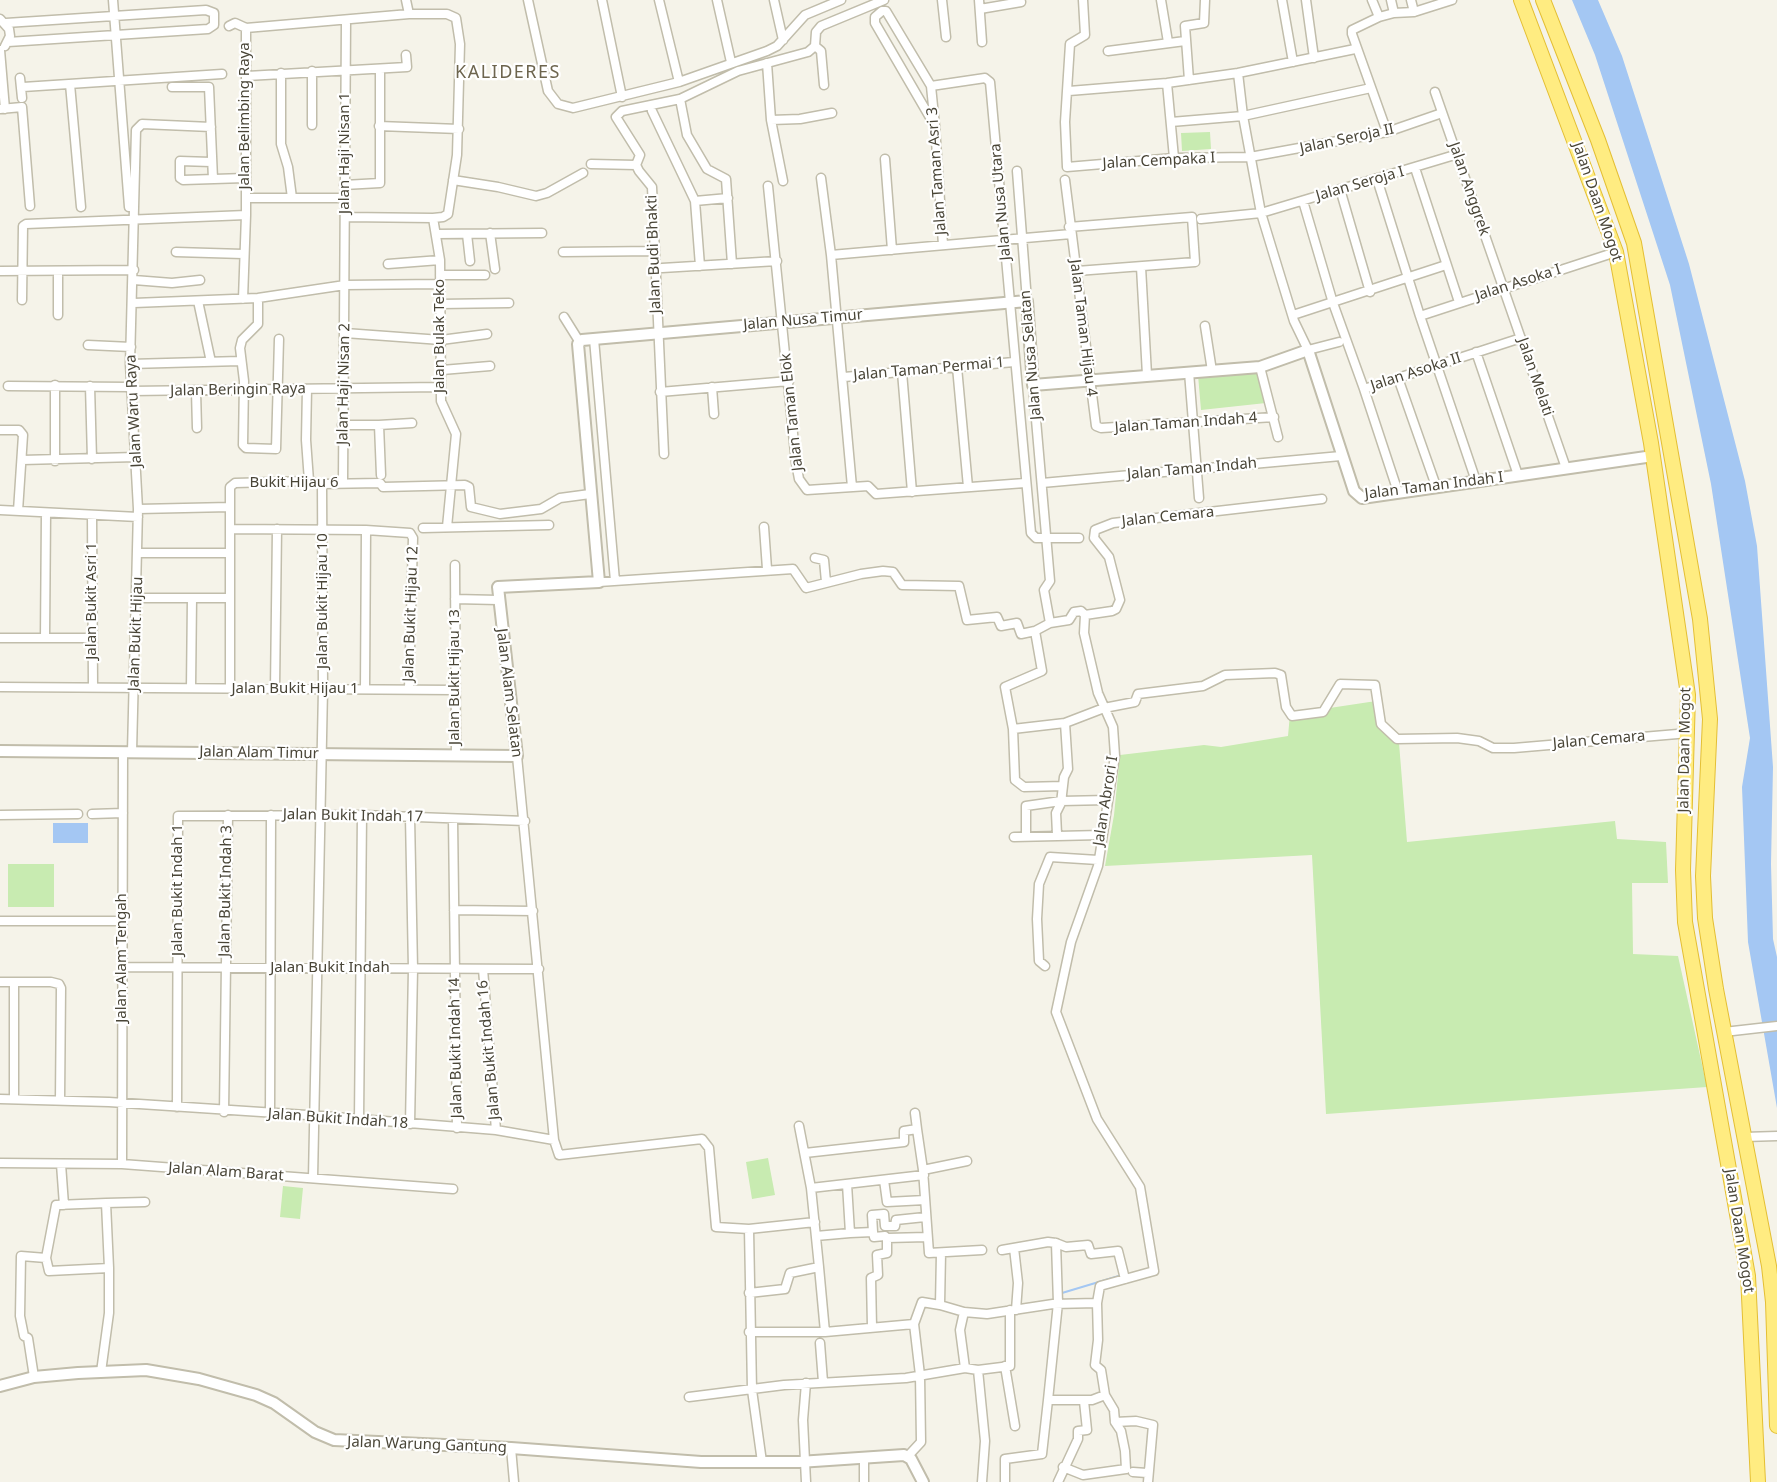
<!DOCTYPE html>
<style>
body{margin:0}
canvas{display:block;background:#f5f3e9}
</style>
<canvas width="1777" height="1482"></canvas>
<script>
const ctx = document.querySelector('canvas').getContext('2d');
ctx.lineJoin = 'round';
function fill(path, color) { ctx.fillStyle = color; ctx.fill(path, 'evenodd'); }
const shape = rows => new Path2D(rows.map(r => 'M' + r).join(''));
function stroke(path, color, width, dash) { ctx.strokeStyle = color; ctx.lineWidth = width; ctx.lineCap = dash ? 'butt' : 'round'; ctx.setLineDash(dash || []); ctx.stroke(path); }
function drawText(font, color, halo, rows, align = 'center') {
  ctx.font = font + ' "Noto Sans",sans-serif'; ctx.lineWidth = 4.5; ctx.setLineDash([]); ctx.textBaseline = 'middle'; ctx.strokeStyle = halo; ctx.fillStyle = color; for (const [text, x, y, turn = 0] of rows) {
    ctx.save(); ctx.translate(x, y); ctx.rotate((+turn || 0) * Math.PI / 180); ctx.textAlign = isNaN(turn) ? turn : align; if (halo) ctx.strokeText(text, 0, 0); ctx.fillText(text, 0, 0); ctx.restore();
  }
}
const green = shape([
 [1210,132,1211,149,1182,151,1181,133],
 [1256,371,1266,403,1201,410,1198,375],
 [1376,701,1380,727,1399,743,1407,842,1615,821,1617,839,1666,842,1668,883,1632,883,1633,954,1678,956,1707,1087,1326,1114,1312,855,1105,866,1114,815,1120,755,1204,745,1221,747,1288,736,1290,714],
 [8,864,54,864,54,907,8,907],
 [768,1158,775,1195,752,1199,746,1162],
 [283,1186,303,1188,300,1219,280,1217]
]);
const water = shape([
 [1572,0,1598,0,1622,56,1689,264,1745,481,1757,546,1773,767,1771,864,1773,939,1777,957,1777,1108,1748,942,1742,787,1750,738,1711,484,1670,285,1595,55],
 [53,823,88,823,88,843,53,843]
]);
const stream = shape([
 [1062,1293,1122,1275]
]);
const minor = shape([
 [113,0,129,207],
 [406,0,409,14],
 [528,0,548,91,558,104,573,108,679,82,767,51,777,46,805,15,841,0],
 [602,0,622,97],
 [659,0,679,82],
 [717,0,731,62],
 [774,0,783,40],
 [942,0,946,37],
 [979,0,982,42],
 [1083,0,1085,35,1070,44,1065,122,1067,167,1174,158,1250,157,1387,132,1442,113],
 [1161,0,1168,42],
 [1282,0,1293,62],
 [1306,0,1314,58],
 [1372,0,1379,17,1394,13,1391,0],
 [1411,0,1414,12],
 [980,9,1021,2],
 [1394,13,1414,12,1452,0],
 [1379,17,1352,30,1352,34,1387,132],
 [0,19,9,29,10,36,5,46],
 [6,23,206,10,214,13,214,25,208,29,8,42],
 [229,26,235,23,246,28],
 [815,46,821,51,824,85],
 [0,50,5,109],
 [1108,51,1185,41],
 [767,63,771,120,783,181],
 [312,71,312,125],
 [281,73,281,144,288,167,292,198],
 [1238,73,1243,116,1261,213,1294,321,1308,350,1339,342],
 [247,76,407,67,406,55],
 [20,78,22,98],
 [1189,80,1185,26,1204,23,1205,0],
 [1167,83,1174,158],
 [70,84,81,207],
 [931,86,985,78,990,82,1031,533,1036,538,1079,538],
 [23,87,222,74],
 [172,87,209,87,213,179],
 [1069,91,1167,83,1238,73,1355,49],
 [1435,92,1566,468],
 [680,99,687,135,707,169,726,179,732,264],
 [0,109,22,107,30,206],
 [652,111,695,201,700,266],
 [771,120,800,119,832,113],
 [1171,122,1243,116,1371,88],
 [379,126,459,129],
 [935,126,875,23,875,17,882,11,886,11,931,86,935,126,943,245],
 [885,159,892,250],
 [211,162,180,161,180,178,183,180,245,178],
 [591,164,636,165],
 [1415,168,1459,302],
 [1017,171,1027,301],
 [821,178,831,255,852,487],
 [1377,179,1420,316,1476,481],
 [453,180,498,187,536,196,547,193,583,173],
 [1065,180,1096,426,1101,428,1274,417],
 [344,185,380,183,380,69],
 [768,186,796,463,799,479,807,490,868,486,876,494,1025,483],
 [1340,189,1370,292],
 [246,198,344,198],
 [695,201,728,198],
 [1303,201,1333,303,1364,389,1521,338],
 [345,217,433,218],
 [1201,219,1261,213,1458,154],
 [1069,227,1192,217,1195,262,1077,271],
 [490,233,495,269],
 [436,234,542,233],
 [467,234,470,261],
 [176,252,243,254],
 [563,252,655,251],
 [831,255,1071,234],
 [388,264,440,260],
 [1141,267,1147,375],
 [662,268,777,261],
 [0,271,134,270],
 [58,272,58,315],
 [440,275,485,275],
 [134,280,172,283,200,280],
 [258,298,258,324,242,340,240,348,244,381,243,445,246,448,276,449,279,339],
 [243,299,246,215,246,28,409,14,447,14,456,18,460,44,457,155,448,214,443,217,433,218,440,260,441,401,456,434,447,527],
 [22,300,23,226,26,224,246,215],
 [198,301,211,362],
 [134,303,258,298,345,285,440,284],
 [440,304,509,303],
 [1293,315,1446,265],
 [1420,316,1616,252],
 [564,317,579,341],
 [1205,326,1212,371],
 [345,333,441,340,487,334],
 [594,339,615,581],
 [88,345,131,347],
 [1476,352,1518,475],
 [130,364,240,361],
 [957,367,968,487],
 [1260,367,1278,437],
 [442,370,490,366],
 [902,372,912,492],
 [1189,372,1199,498],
 [844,377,1014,362],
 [1398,378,1436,486],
 [1033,385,1050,581,1044,590,1050,623,1035,631,1042,671,1005,687,1013,729,1015,780,1024,787,1063,786],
 [8,386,130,387],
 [90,386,92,459],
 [712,387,714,414],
 [307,389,306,440,309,481],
 [1364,389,1398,492],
 [131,391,440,387],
 [196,391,197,428],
 [660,392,789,381],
 [342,425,379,425,381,475],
 [379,425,412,423],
 [0,430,19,430,23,435,18,511],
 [664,454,652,187,639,171,636,165,640,155,616,117,622,111,680,99,738,71,808,52,815,46,816,32,821,26,884,0],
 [22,460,136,457],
 [55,461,55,385],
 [343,483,346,21],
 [1042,483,1341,456],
 [138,509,230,507],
 [0,510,138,517],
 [92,515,93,687],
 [764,527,767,569],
 [423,528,549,525],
 [230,529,366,530,410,533,413,538,409,689],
 [138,553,230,553],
 [815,558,824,560,826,582],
 [455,565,456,755],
 [599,582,793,569,806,588,861,574,883,571,893,572,902,585,959,586,967,620,997,617,1001,626,1017,623,1021,634,1035,631],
 [138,598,229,598],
 [455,599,498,600],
 [1050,623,1069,620,1074,612,1081,611,1085,615],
 [0,638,92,638],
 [45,638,46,513],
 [0,687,455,690],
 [191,688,192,598],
 [230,688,230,487,235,483,309,481,322,484,380,483,383,487,465,485,469,487,471,507,500,514,541,509,560,498,590,494],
 [275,689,277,529],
 [365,689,366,530],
 [1013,729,1065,723,1104,708,1135,702,1138,694,1203,686,1225,675,1275,673,1281,675,1286,707,1292,716,1323,712,1340,684,1375,685,1381,724,1397,739,1457,738,1479,741,1493,748,1514,748,1689,733],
 [132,752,138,509,130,364,136,130,142,124,211,127],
 [517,756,554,1140,559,1155,702,1139,709,1148,716,1227,749,1229,815,1222],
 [92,814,123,813],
 [0,815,78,814],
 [410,817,413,969,410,1124],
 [453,819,457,1128],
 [1057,834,1056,813,1061,803,1064,777,1068,769,1065,723],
 [1026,836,1026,806,1061,801,1108,800],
 [1014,837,1101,835],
 [454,910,533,911],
 [0,921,122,921],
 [1045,966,1039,961,1037,919,1039,884,1050,857,1098,860],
 [122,967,539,969],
 [483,969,496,1130],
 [0,982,51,982,59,984,61,988,60,1100],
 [1724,1032,1777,1026],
 [0,1099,109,1102,322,1116,496,1130,554,1140],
 [14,1099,14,982],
 [177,1107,178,816,362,815,525,821],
 [224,1112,228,815],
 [915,1113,917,1129],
 [270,1114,271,815],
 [359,1119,362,815],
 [1744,1137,1777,1136],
 [805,1153,904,1142,904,1131,917,1129,923,1170,929,1253,982,1250],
 [0,1163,122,1164,453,1189],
 [61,1164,64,1205],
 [122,1164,123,752],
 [923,1170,967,1161],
 [313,1178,323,689,322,484],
 [884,1180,887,1202,925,1200],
 [847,1184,850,1233,873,1232],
 [811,1188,924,1175],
 [106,1203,145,1202],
 [925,1217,896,1220,895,1226,885,1226,884,1214,872,1215,873,1232,874,1237,885,1236,887,1238,927,1237],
 [749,1229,752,1390,762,1462],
 [816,1236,850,1233],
 [1056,1243,1066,1247,1088,1245,1091,1254,1118,1251,1125,1279],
 [1014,1248,1018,1283,1016,1310],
 [1002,1250,1048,1242,1056,1243,1058,1303,1048,1400],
 [819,1267,825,1332],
 [749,1293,785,1289,790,1273,819,1267,811,1188,799,1126],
 [940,1305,964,1312],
 [872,1327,871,1278,878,1275,877,1255,887,1253,887,1238],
 [749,1332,825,1332,914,1324],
 [820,1343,823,1382],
 [1005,1366,1015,1426],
 [965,1368,960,1330,964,1312,987,1314,1053,1304,1097,1303],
 [978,1370,985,1441,982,1482],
 [101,1372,109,1313,109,1268],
 [34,1377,28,1338,24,1336,20,1316,21,1256,46,1258,56,1205,106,1203,109,1268,49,1271,46,1258],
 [689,1397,784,1385,906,1378,965,1368,978,1370,1010,1366,1010,1310],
 [511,1448,514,1482],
 [908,1456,921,1442,920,1375,914,1324,922,1302,940,1305,941,1253],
 [864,1458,864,1482],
 [1063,1467,1083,1475,1126,1469,1125,1451,1121,1431,1115,1422],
 [1133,1472,1147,1473],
 [806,1482,803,1420,806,1383],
 [1005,1482,1005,1459,1042,1454,1048,1400,1092,1400,1105,1395],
 [1058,1482,1078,1439,1078,1431,1087,1430,1084,1401],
 [1148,1482,1153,1425,1136,1421,1115,1422,1114,1410,1105,1395,1101,1370,1095,1365,1098,1340,1097,1303,1100,1286,1154,1271,1140,1187,1097,1119,1056,1012,1071,942,1098,866,1115,756,1113,727,1098,693,1084,633,1085,615,1112,611,1116,609,1120,600,1109,557,1094,538,1095,530,1113,523,1322,499]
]);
const tertiary = shape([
 [0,751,517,756,498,587,599,582,578,344,582,340,1027,301,1033,385,1260,367,1308,350,1354,491,1362,498,1653,456],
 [0,1386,34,1377,78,1373,146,1370,199,1379,256,1395,274,1403,315,1432,334,1440,511,1448,701,1462,799,1462,904,1455,911,1459,923,1482]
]);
const trunk = shape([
 [1521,0,1616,252,1651,443,1688,695,1683,870,1685,922,1748,1276,1758,1482],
 [1543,0,1598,140,1634,243,1700,619,1710,719,1703,876,1705,918,1716,989,1769,1266,1773,1302,1777,1426]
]);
const streetNames = [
 ["Jalan Belimbing Raya",245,116,-90],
 ["Jalan Seroja II",1347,139,-12],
 ["Jalan Haji Nisan 1",345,153,-90],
 ["Jalan Cempaka I",1159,161,-3],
 ["Jalan Taman Asri 3",937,171,-94],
 ["Jalan Seroja I",1360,184,-16],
 ["Jalan Anggrek",1469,189,71],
 ["Jalan Nusa Utara",1001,202,-95],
 ["Jalan Daan Mogot",1597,202,71],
 ["Jalan Budi Bhakti",654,254,-92],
 ["Jalan Asoka I",1518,283,-18],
 ["Jalan Nusa Timur",803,320,-5],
 ["Jalan Taman Hijau 4",1083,328,83],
 ["Jalan Bulak Teko",440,336,-90],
 ["Jalan Nusa Selatan",1031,355,-95],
 ["Jalan Taman Permai 1",929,369,-5],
 ["Jalan Asoka II",1416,372,-18],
 ["Jalan Melati",1535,377,71],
 ["Jalan Haji Nisan 2",344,384,-89],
 ["Jalan Beringin Raya",238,390,-1],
 ["Jalan Waru Raya",134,411,-93],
 ["Jalan Taman Elok",792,412,-96],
 ["Jalan Taman Indah 4",1186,423,-4],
 ["Jalan Taman Indah",1192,469,-5],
 ["Bukit Hijau 6",294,483],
 ["Jalan Taman Indah I",1434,486,-7],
 ["Jalan Cemara",1168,517,-6],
 ["Jalan Bukit Asri 1",92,601,-90],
 ["Jalan Bukit Hijau 10",323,601,-90],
 ["Jalan Bukit Hijau 12",411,614,-88],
 ["Jalan Bukit Hijau",136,634,-88],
 ["Jalan Bukit Hijau 13",455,677,-90],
 ["Jalan Bukit Hijau 1",295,689],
 ["Jalan Alam Selatan",509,693,83],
 ["Jalan Cemara",1599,740,-5],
 ["Jalan Daan Mogot",1685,750,-89],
 ["Jalan Alam Timur",259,753,1],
 ["Jalan Abrori I",1106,801,-81],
 ["Jalan Bukit Indah 17",353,816,1],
 ["Jalan Bukit Indah 1",178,890,-90],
 ["Jalan Bukit Indah 3",226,891,-89],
 ["Jalan Alam Tengah",122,958,-90],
 ["Jalan Bukit Indah",330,968],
 ["Jalan Bukit Indah 14",456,1048,-91],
 ["Jalan Bukit Indah 16",489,1050,-95],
 ["Jalan Bukit Indah 18",338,1119,4],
 ["Jalan Alam Barat",226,1172,4],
 ["Jalan Daan Mogot",1739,1231,81],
 ["Jalan Warung Gantung",427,1445,2]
];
const quarterNames = [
 ["KALIDERES",508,73]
];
fill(green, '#c8ebb1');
fill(water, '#a4c7f3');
stroke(stream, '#a4c7f3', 2);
stroke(minor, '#c1bdab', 11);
stroke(tertiary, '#c1bdab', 14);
stroke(trunk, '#e4bf34', 16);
stroke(minor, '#fff', 8);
stroke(tertiary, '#fff', 10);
stroke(trunk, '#ffec81', 14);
drawText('15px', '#494537', '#fff', streetNames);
ctx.letterSpacing = '1.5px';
drawText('18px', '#6d654e', '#fff', quarterNames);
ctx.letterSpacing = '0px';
</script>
